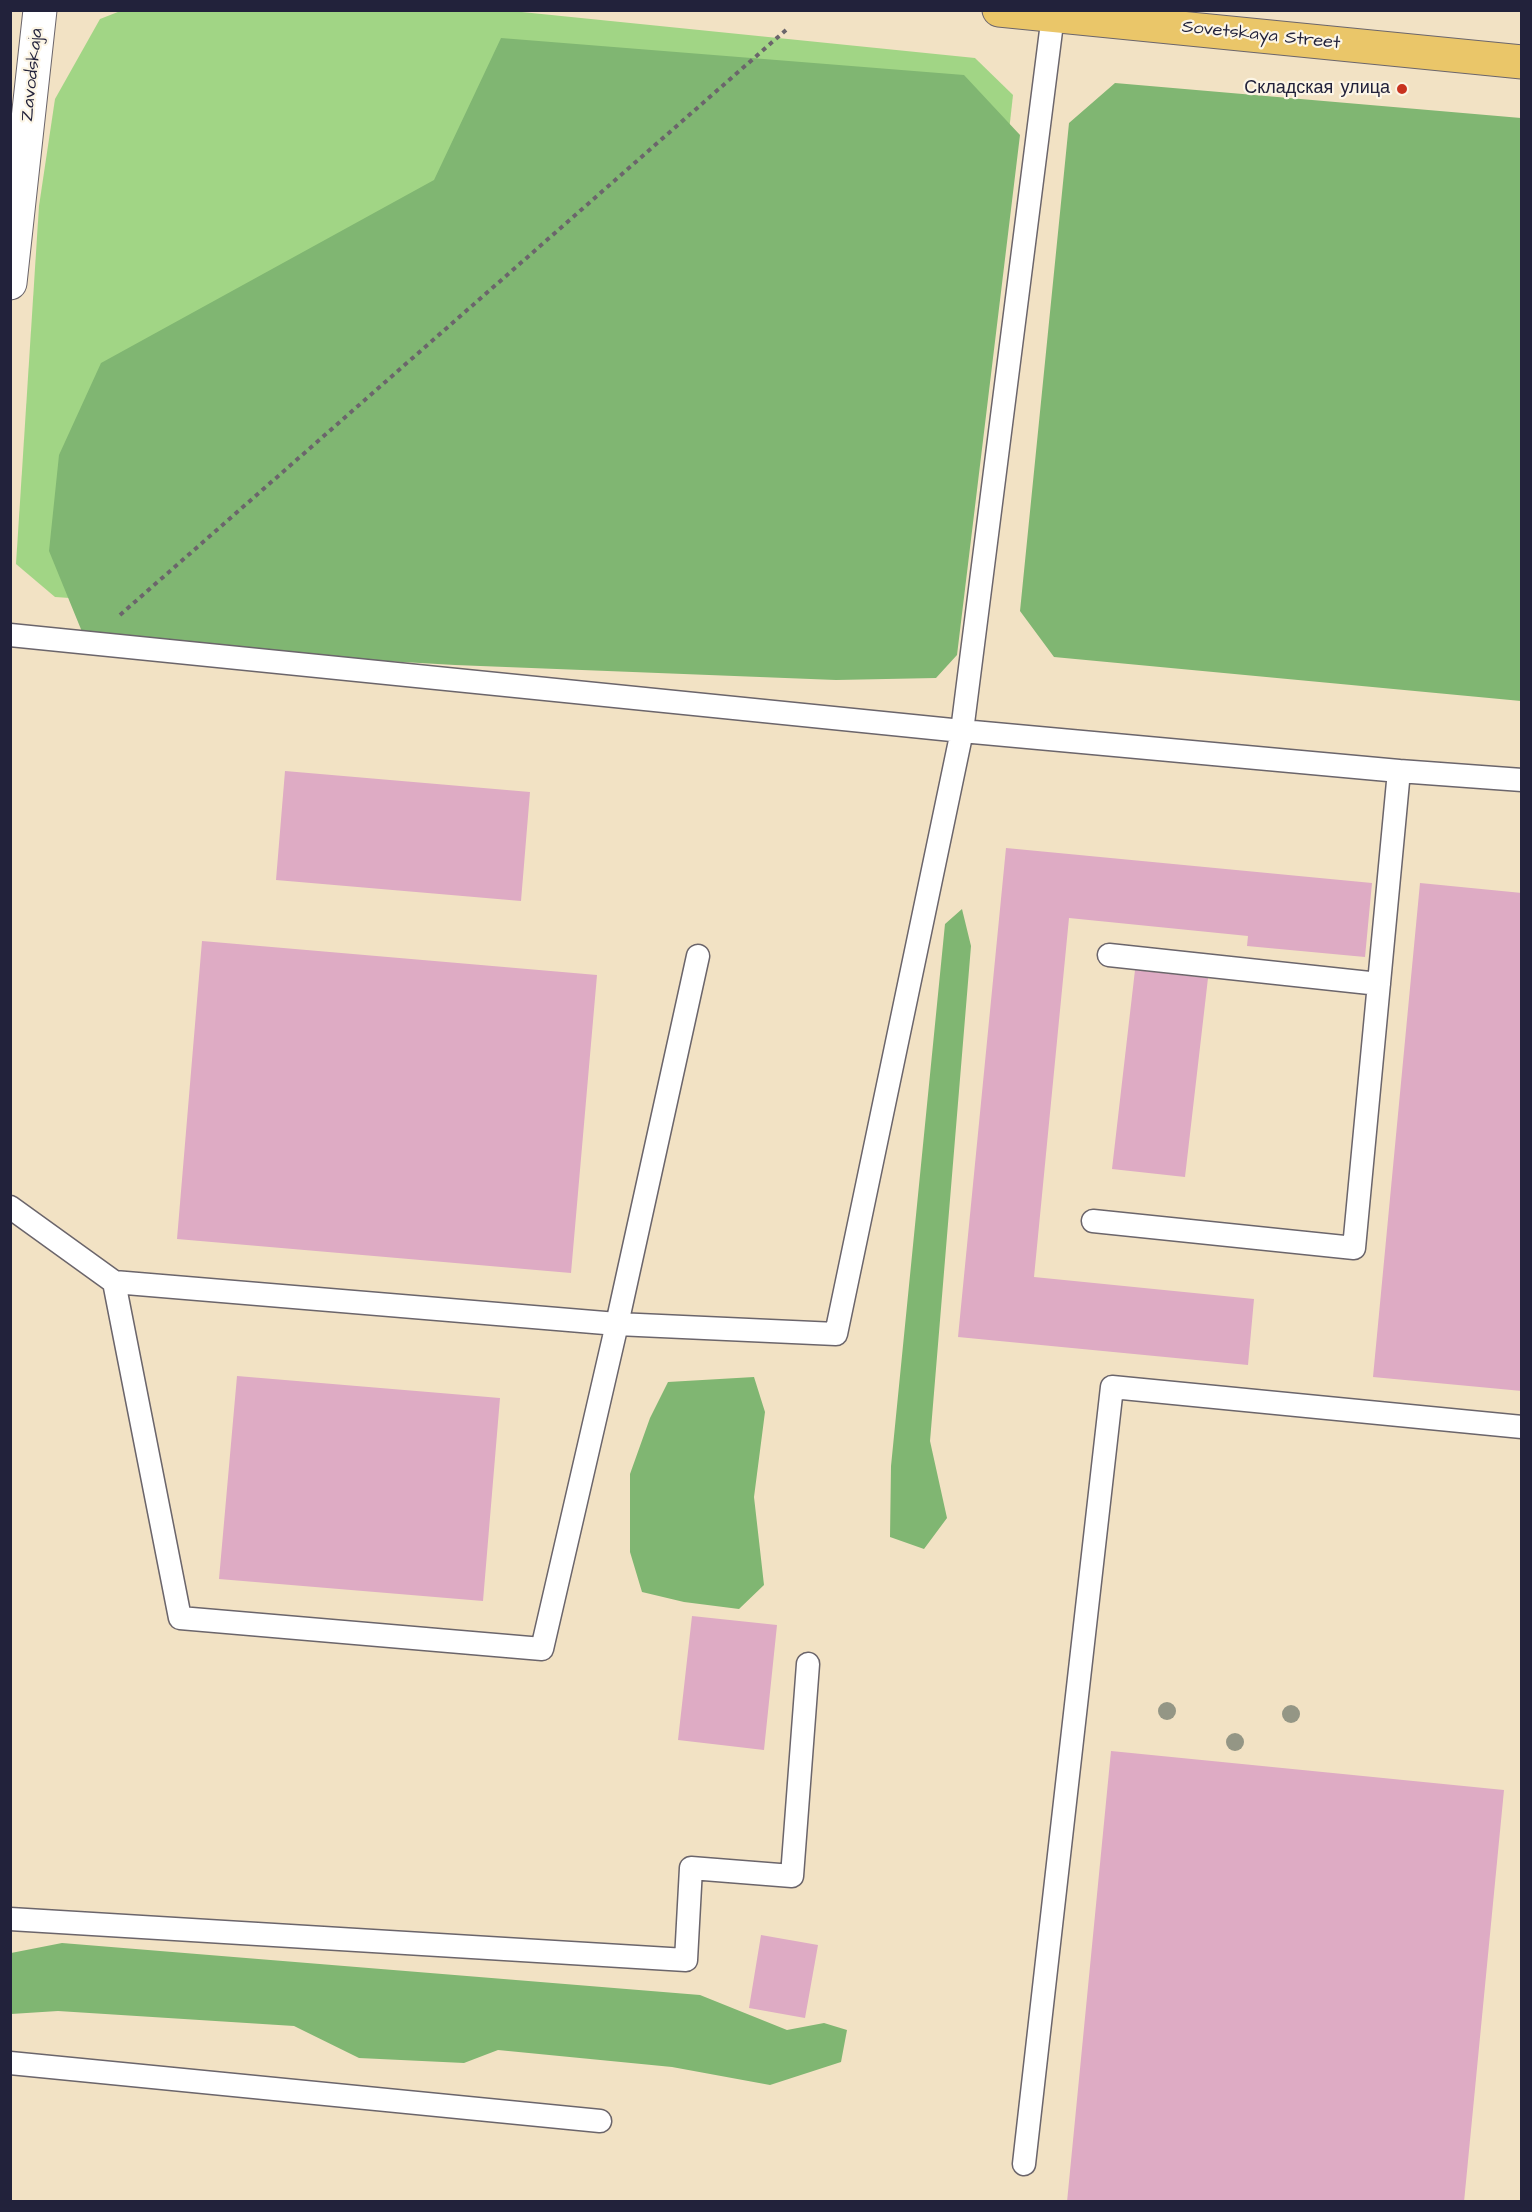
<!DOCTYPE html>
<meta charset="utf-8">
<style>
body{margin:0}
#map{position:relative;width:1532px;height:2212px;overflow:hidden;background:#f2e2c4;font-family:"Architects Daughter",sans-serif}
canvas{display:block}
.frame{position:absolute;inset:0;border:12px solid #22223b;pointer-events:none}
</style>
<div id="map">
<canvas width="1532" height="2212"></canvas>
<div class="frame"></div>
</div>
<script>
const ctx = document.querySelector('canvas').getContext('2d');
ctx.lineJoin = 'round';
function fill(path, color) { ctx.fillStyle = color; ctx.fill(path, 'evenodd'); }
const shape = rows => new Path2D(rows.map(r => 'M' + r).join(''));
function stroke(path, color, width, dash) { ctx.strokeStyle = color; ctx.lineWidth = width; ctx.lineCap = dash ? 'butt' : 'round'; ctx.setLineDash(dash || []); ctx.stroke(path); }
function drawText(font, color, halo, rows, align = 'center') {
  ctx.font = font + ' "Architects Daughter",sans-serif'; ctx.lineWidth = 4.5; ctx.setLineDash([]); ctx.textBaseline = 'middle'; ctx.strokeStyle = halo; ctx.fillStyle = color; for (const [text, x, y, turn = 0] of rows) {
    ctx.save(); ctx.translate(x, y); ctx.rotate((+turn || 0) * Math.PI / 180); ctx.textAlign = isNaN(turn) ? turn : align; if (halo) ctx.strokeText(text, 0, 0); ctx.fillText(text, 0, 0); ctx.restore();
  }
}
const green = shape([
 [123,10,512,11,975,58,1013,95,954,629,926,656,55,597,16,564,39,206,55,99,100,19]
]);
const forest = shape([
 [501,38,964,75,1020,135,957,655,936,678,836,680,455,665,87,644,49,551,59,455,101,363,434,180],
 [1115,83,1521,118,1521,701,1054,657,1020,611,1069,123],
 [962,909,971,946,930,1441,947,1518,924,1549,890,1537,891,1466,945,924],
 [754,1377,765,1412,754,1497,764,1585,739,1609,684,1602,642,1592,630,1552,630,1474,650,1418,668,1382],
 [62,1943,700,1995,787,2030,824,2023,847,2030,841,2062,770,2085,672,2067,498,2050,464,2063,359,2058,294,2026,58,2011,11,2014,11,1953]
]);
const building = shape([
 [285,771,530,792,521,901,276,880],
 [1006,848,1372,883,1365,957,1247,946,1248,936,1069,918,1034,1277,1254,1299,1248,1365,958,1337],
 [1420,883,1522,893,1522,1391,1373,1377],
 [202,941,597,975,571,1273,177,1239],
 [1135,970,1208,978,1185,1177,1112,1169],
 [237,1376,500,1398,483,1601,219,1579],
 [692,1616,777,1625,764,1750,678,1740],
 [1111,1751,1504,1790,1464,2202,1067,2202],
 [761,1935,818,1945,805,2018,749,2008]
]);
const path = shape([
 [120,615,786,30]
]);
const service = shape([
 [10,635,962,731,1399,771,1522,780],
 [1109,955,1379,984],
 [698,956,617,1324,836,1334,962,731,1053,15],
 [10,1207,114,1282,617,1324,542,1649,180,1618,114,1282],
 [1093,1221,1354,1248,1399,771],
 [10,1919,686,1960,691,1868,792,1876,808,1664],
 [10,2063,600,2121],
 [1024,2164,1112,1387,1522,1427]
]);
const minor = shape([
 [10,283,40,10]
]);
const primary = shape([
 [999,10,1522,62]
]);
const trees = [
 [1167,1711],
 [1291,1714],
 [1235,1742]
];
const markers = [
 [1402,89,6,"#c8321e"]
];
const streetNames = [
 ["Sovetskaya Street",1261,36,6],
 ["Zavodskaja",33,75,-84]
];
const poiNames = [
 ["Складская улица",1390,89]
];
fill(green, '#a1d585');
fill(forest, '#80b672');
fill(building, '#deabc4');
stroke(service, '#6b656b', 25);
stroke(minor, '#6b656b', 35);
stroke(primary, '#6b656b', 35);
stroke(path, '#6b656b', 4, [4.5, 4.5]);
stroke(service, '#fff', 22);
stroke(minor, '#fff', 33);
stroke(primary, '#eac669', 33);
ctx.fillStyle = '#949685';
for (const [x, y] of trees) { ctx.beginPath(); ctx.arc(x, y, 9, 0, 2 * Math.PI); ctx.fill(); }
for (const [x, y, r, color] of markers) { const dot = new Path2D(); dot.arc(x, y, r, 0, 2 * Math.PI); ctx.fillStyle = color; ctx.fill(dot); stroke(dot, '#fcf5e5', 2); }
drawText('18px', '#22223b', '#fcf5e5', streetNames);
drawText('18px', '#22223b', '#fcf5e5', poiNames, 'right');
</script>
